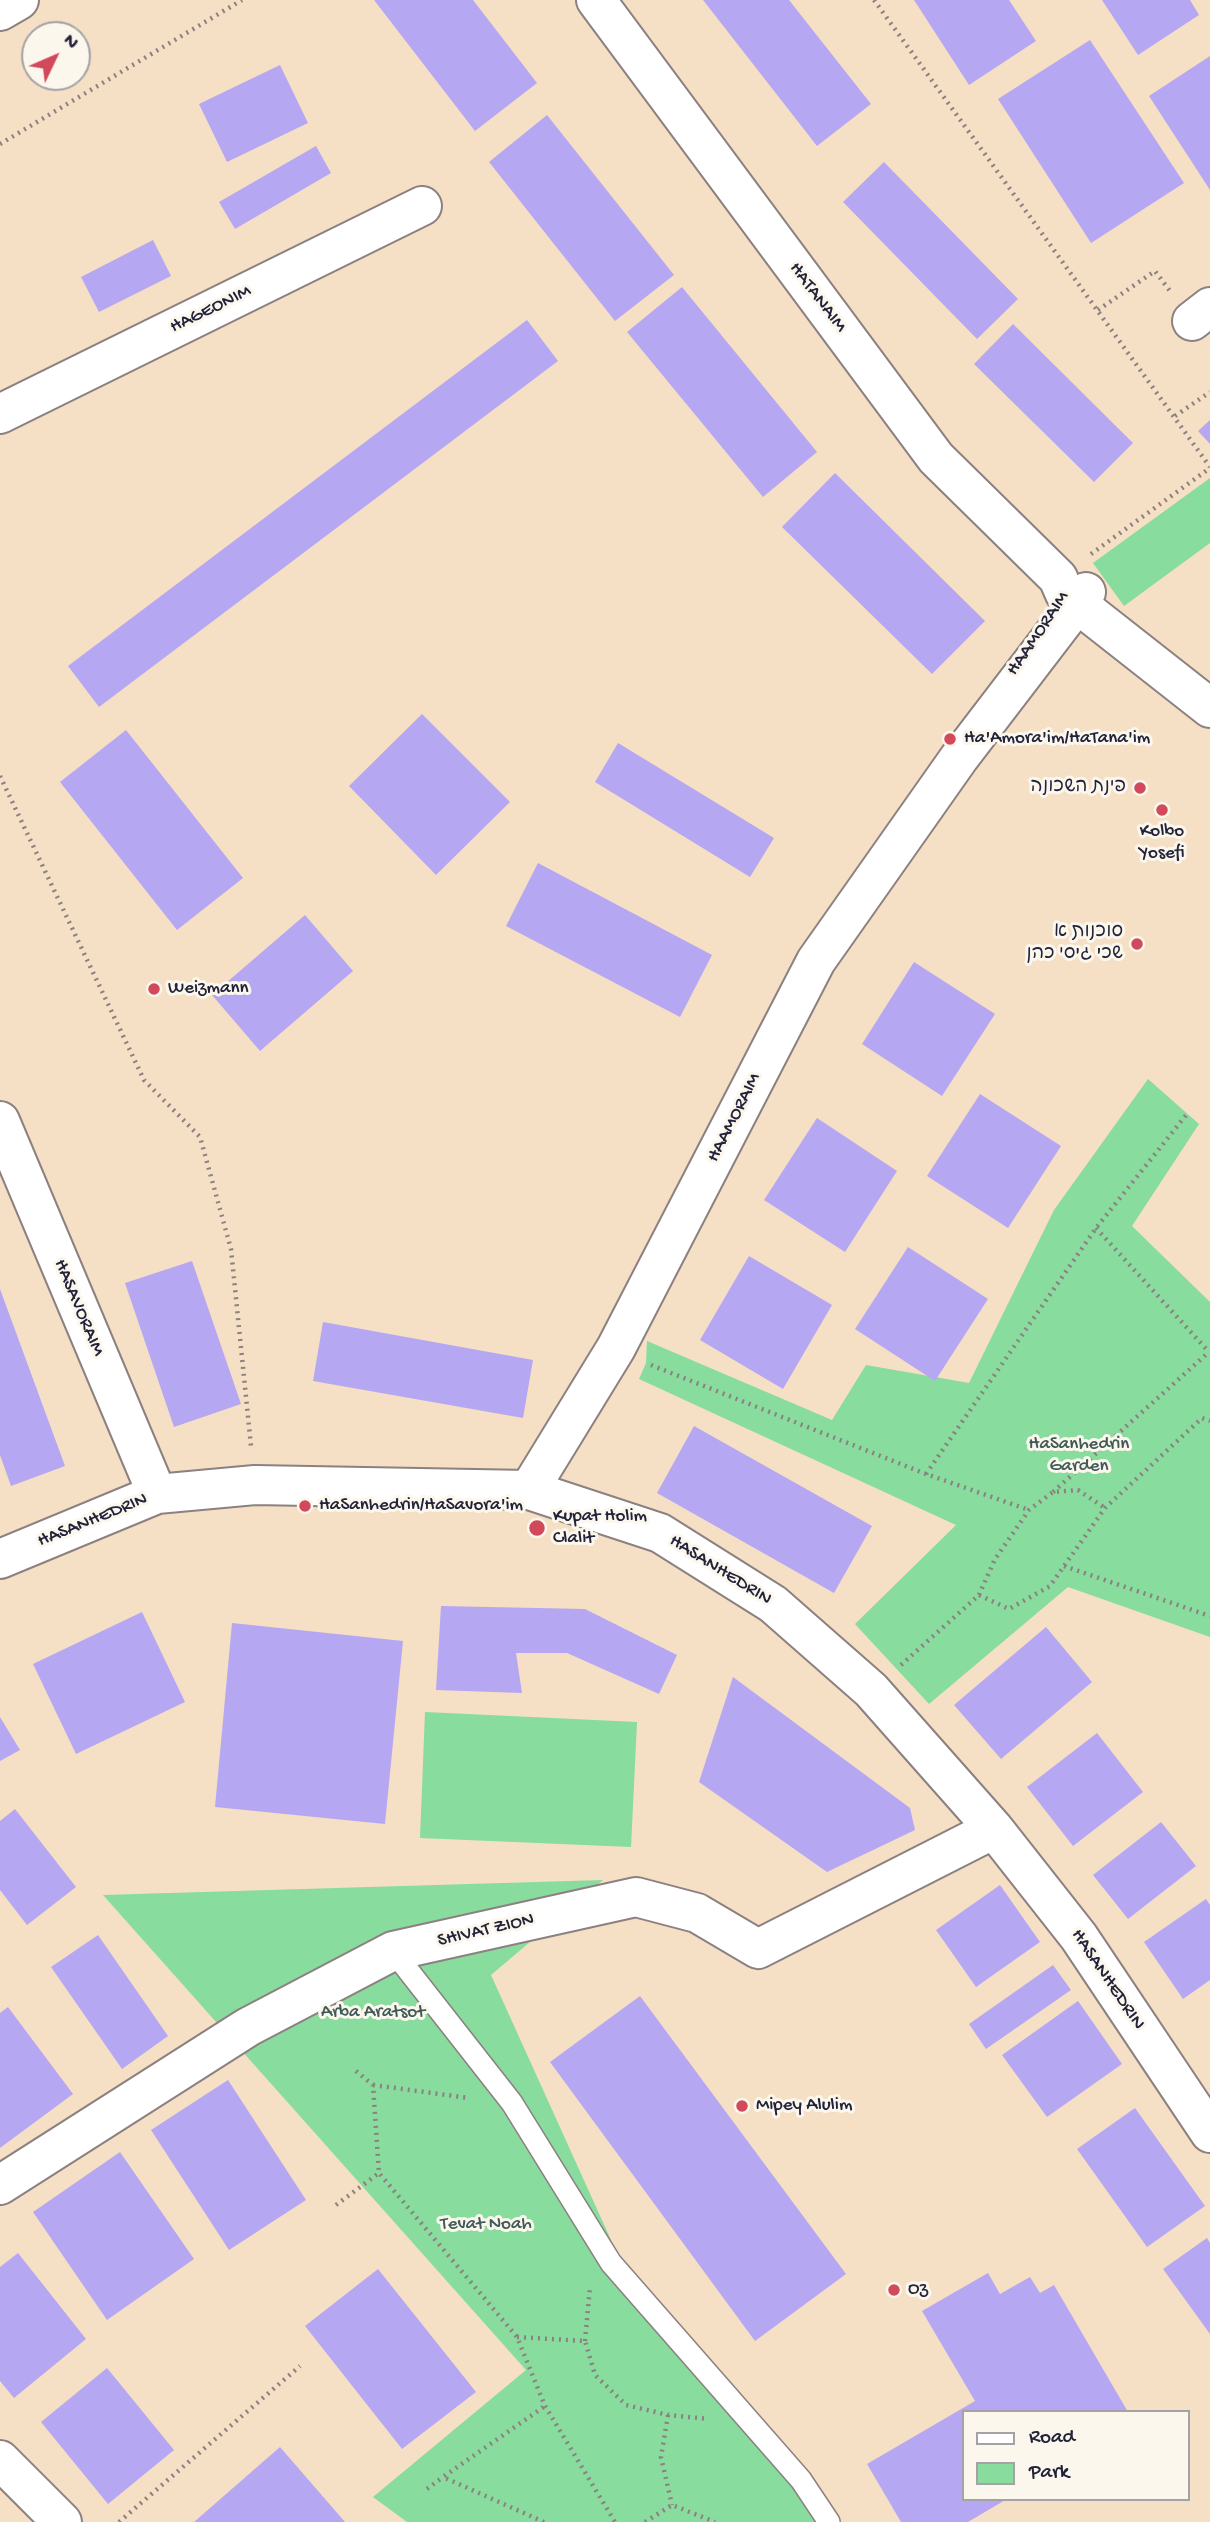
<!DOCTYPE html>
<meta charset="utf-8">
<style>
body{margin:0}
#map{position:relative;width:1210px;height:2522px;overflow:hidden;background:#f5dfc5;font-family:"Gochi Hand",sans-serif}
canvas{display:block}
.legend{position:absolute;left:962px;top:2410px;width:228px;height:91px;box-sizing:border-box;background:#fbf7ec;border:2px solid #a4a2a5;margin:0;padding:9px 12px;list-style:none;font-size:21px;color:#22223b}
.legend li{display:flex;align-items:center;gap:14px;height:35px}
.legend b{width:35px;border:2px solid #a4a2a5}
.north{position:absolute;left:21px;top:21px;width:70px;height:70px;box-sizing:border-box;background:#fbf7ec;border:2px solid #a4a2a5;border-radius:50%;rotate:46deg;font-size:19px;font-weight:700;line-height:28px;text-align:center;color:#22223b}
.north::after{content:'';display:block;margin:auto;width:24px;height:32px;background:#d1495b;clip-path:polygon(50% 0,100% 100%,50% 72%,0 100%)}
</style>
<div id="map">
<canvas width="1210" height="2522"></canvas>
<ul class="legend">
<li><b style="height:9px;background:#fff"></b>Road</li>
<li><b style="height:19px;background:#87dc9e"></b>Park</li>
</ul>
<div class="north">N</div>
</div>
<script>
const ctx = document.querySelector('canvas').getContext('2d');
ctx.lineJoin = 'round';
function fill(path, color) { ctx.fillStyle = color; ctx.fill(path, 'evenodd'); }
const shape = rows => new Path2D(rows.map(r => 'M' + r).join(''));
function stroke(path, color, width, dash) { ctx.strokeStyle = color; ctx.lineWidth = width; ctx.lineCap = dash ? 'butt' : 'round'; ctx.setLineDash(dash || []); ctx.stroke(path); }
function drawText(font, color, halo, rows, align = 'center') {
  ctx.font = font + ' "Gochi Hand","Playpen Sans Hebrew",sans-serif'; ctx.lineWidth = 6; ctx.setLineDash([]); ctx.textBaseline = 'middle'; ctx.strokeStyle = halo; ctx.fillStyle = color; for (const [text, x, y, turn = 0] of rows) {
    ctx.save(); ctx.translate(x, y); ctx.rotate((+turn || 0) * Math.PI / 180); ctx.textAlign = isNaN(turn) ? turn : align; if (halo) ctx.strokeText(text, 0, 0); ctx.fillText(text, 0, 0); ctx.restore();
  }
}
const green = shape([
 [1210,478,1210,543,1124,606,1093,563],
 [1148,1079,1199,1124,1132,1226,1210,1302,1210,1637,1068,1587,929,1704,855,1624,956,1525,639,1379,646,1363,647,1341,832,1420,866,1365,969,1383,1054,1210],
 [425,1712,637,1722,631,1847,420,1838],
 [603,1880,491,1975,616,2251,827,2522,407,2522,373,2497,526,2370,103,1895]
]);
const building = shape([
 [374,0,473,0,537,83,475,131],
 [703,0,789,0,871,104,817,146],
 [914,0,1009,0,1036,41,969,85],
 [1102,0,1190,0,1199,15,1138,55],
 [1090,40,1184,183,1091,243,998,99],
 [1210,56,1210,190,1149,96],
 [280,65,308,123,227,162,199,104],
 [547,115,674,275,615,321,489,162],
 [316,146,331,173,235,229,219,202],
 [884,162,1018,299,977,339,843,202],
 [153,240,171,276,99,312,81,277],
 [682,287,817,452,763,497,627,332],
 [527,320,558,361,99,707,68,666],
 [1013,324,1133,443,1094,482,974,364],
 [1210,420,1210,444,1198,431],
 [835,473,985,621,932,674,782,527],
 [422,714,510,802,436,875,349,786],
 [126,730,243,878,177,930,60,782],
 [618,743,774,838,750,877,595,782],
 [538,863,712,955,680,1017,506,926],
 [305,915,353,971,260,1051,212,995],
 [914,962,995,1014,942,1096,862,1044],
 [980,1094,1061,1146,1008,1228,927,1176],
 [817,1118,897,1171,845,1252,764,1200],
 [908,1247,988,1299,935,1381,855,1329],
 [749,1256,832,1305,783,1389,700,1340],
 [192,1261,241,1404,174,1427,125,1283],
 [0,1289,65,1466,11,1486,0,1455],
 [323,1322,533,1360,523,1418,313,1381],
 [694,1426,872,1526,834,1593,657,1493],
 [441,1606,585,1609,677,1655,659,1694,567,1653,516,1653,522,1693,436,1690],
 [142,1612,185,1702,76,1754,33,1664],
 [232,1623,403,1641,385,1824,215,1807],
 [1046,1627,1092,1682,1001,1759,954,1705],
 [733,1677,910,1808,915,1830,827,1872,699,1782],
 [0,1717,20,1750,0,1761],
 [1097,1733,1143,1792,1073,1846,1027,1787],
 [15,1809,76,1887,27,1925,0,1890,0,1821],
 [1161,1822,1196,1866,1128,1919,1093,1875],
 [1000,1885,1040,1942,976,1987,936,1930],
 [1206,1899,1210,1905,1210,1980,1183,1999,1144,1942],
 [98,1935,168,2036,122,2069,51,1967],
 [1053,1965,1071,1990,986,2049,969,2024],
 [640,1996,846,2274,755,2341,550,2062],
 [1078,2001,1122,2064,1047,2117,1002,2055],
 [8,2007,73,2094,0,2148,0,2013],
 [228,2080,306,2200,229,2250,151,2130],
 [1135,2108,1205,2206,1147,2247,1077,2149],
 [120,2152,194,2259,107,2320,33,2212],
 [1207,2238,1210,2243,1210,2334,1163,2269],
 [18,2253,86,2339,14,2398,0,2381,0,2267],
 [378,2269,476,2392,402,2449,305,2326],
 [988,2273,1000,2294,1030,2277,1040,2293,1054,2285,1128,2412,963,2412,963,2499,1007,2499,968,2522,901,2522,867,2464,975,2401,922,2311],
 [107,2368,174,2450,108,2504,41,2422],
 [280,2447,345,2522,194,2522]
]);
const path = shape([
 [874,0,1210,467],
 [0,144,242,0],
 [1098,310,1155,271,1170,291],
 [1175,416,1210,392],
 [1091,554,1210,468],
 [0,776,144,1080,200,1137,231,1249,251,1446],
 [1096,1228,1209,1352],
 [651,1365,926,1474,1029,1510],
 [926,1474,1096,1228,1187,1114],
 [1053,1492,1209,1352],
 [1064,1566,1210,1616],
 [979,1595,995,1559,1029,1510,1053,1492,1078,1490,1105,1508],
 [901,1665,979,1595,1009,1609,1050,1586,1105,1508,1202,1418,1210,1421],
 [356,2071,373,2085,379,2173,517,2337,545,2406,615,2522],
 [373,2085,469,2098],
 [336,2205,379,2173],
 [517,2337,585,2341,595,2375,626,2405,668,2415,709,2419],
 [585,2341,590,2287],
 [668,2415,661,2457,672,2505],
 [427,2489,443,2477],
 [119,2522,300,2366],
 [544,2522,443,2477,545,2406],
 [645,2522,672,2505,715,2522]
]);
const lane = shape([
 [393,1951,512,2103,611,2263,801,2480,829,2522]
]);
const street = shape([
 [596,0,936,458,1058,578,1065,594,1210,708],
 [1192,321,1210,307],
 [0,414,422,206],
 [0,1121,157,1494],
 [529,1490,616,1348,816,961,959,758,1086,592],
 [0,1559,157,1494,255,1485,529,1490,660,1533,773,1604,871,1690,994,1829,1079,1937,1210,2133],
 [0,2185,248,2027,393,1951,636,1897,697,1913,758,1949,994,1829],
 [0,2460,62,2522]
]);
const highway = shape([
 [0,11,19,0]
]);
const markers = [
 [950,739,7,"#d1495b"],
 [1140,788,7,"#d1495b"],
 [1162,810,7,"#d1495b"],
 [1137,944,7,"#d1495b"],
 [154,989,7,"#d1495b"],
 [305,1506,7,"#d1495b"],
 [537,1528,9,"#d1495b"],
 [742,2106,7,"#d1495b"],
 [894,2290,7,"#d1495b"]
];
const streetNames = [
 ["HATANAIM",817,298,53],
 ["HAGEONIM",211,310,-26],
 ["HAAMORAIM",1039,634,-56],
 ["HAAMORAIM",735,1118,-63],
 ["HASAVORAIM",78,1308,67],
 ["HASANHEDRIN",93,1521,-22],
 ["HASANHEDRIN",720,1571,32],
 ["SHIVAT ZION",486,1931,-13],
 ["HASANHEDRIN",1107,1980,56]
];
const poiNames = [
 ["Ha'Amora'im/HaTana'im",964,739],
 ["פינת השכונה",1126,788,"right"],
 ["Kolbo",1162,832,"center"],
 ["Yosefi",1162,854,"center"],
 ["סוכנות א",1123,933,"right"],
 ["שכ' ג'סי כהן",1123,955,"right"],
 ["Weizmann",168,989],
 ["HaSanhedrin/HaSavora'im",319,1506],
 ["Kupat Holim",553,1517],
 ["Clalit",553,1539],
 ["Mipey Alulim",756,2106],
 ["Oz",908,2290]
];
const parkNames = [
 ["HaSanhedrin",1079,1445],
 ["Garden",1079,1467],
 ["Arba Aratsot",373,2013],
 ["Tevat Noah",486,2225]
];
fill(green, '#87dc9e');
fill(building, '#b6a7f2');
stroke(lane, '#8c8080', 24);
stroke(street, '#8c8080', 42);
stroke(highway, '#8c8080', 42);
stroke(path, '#8c8080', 4.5, [2, 5]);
stroke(lane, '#fff', 21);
stroke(street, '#fff', 38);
stroke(highway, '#fff', 38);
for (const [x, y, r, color] of markers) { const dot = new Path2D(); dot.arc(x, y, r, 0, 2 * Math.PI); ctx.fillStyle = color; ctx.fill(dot); stroke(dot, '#fbf7ec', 2.5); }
drawText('19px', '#22223b', '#fbf7ec', streetNames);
drawText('19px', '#22223b', '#fbf7ec', poiNames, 'left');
drawText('19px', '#405a59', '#fbf7ec', parkNames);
</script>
